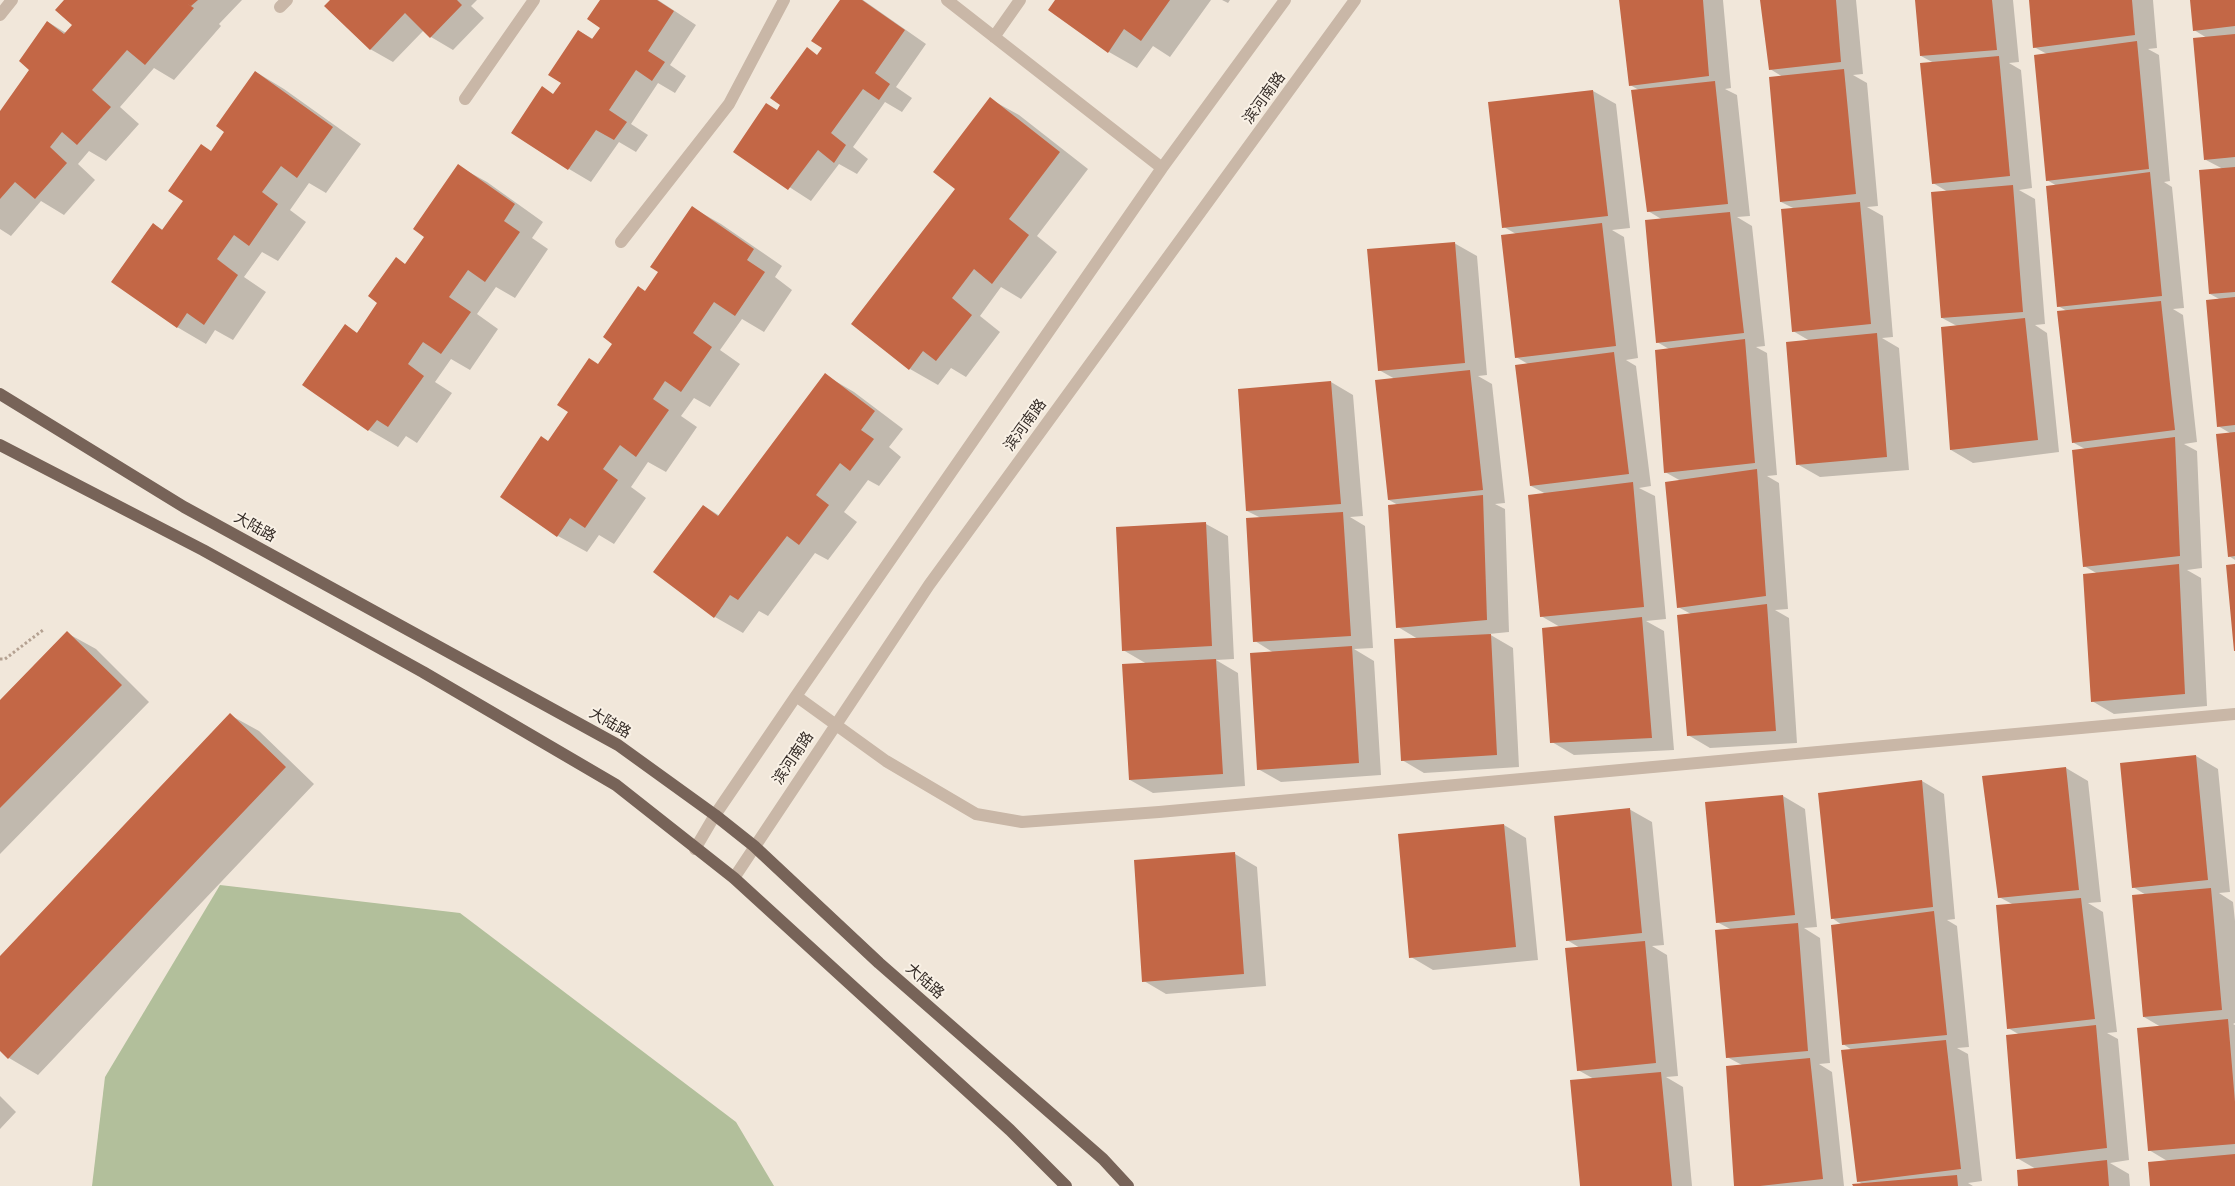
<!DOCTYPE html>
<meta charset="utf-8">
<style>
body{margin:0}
canvas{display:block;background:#f1e7da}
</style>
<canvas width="2235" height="1186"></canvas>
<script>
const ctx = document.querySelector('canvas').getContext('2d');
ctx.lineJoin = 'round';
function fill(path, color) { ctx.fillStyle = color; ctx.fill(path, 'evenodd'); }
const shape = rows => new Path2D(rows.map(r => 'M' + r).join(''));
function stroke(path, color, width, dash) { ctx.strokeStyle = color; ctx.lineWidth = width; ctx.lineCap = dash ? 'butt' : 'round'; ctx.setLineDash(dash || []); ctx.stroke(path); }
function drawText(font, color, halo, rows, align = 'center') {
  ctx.font = font + ' "Asap Condensed","Noto Sans SC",sans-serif'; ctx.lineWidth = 4; ctx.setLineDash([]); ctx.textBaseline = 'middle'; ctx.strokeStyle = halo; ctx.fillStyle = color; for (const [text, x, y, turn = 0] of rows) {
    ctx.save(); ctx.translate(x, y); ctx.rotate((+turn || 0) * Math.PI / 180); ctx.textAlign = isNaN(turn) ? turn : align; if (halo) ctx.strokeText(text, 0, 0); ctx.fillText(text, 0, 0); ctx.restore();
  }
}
const green = shape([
 [220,885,460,913,736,1122,774,1186,92,1186,105,1077]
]);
const shadow = shape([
 [65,0,242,0,219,24,221,26,174,80,154,68,120,107,139,124,106,161,89,151,78,164,95,180,64,215,41,201,11,236,0,229,0,114,30,69,48,22,66,33,74,25],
 [331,0,477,0,471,6,484,18,453,50,431,37,424,30,393,62,370,49],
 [601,0,658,0,696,25,670,65,686,76,675,93,658,83,631,124,648,135,636,152,619,142,591,182,569,169,543,88,554,95,563,82,579,31,593,39,602,27],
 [841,0,863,0,926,44,896,87,912,98,902,112,885,102,853,147,868,159,857,174,839,164,811,201,735,152,778,111,807,49,818,56,824,48],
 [1057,0,1211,0,1170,57,1153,46,1137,68,1109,52],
 [1222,0,1230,0,1228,3],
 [1620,0,1723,0,1731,88,1725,89,1737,95,1750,216,1737,217,1752,226,1765,346,1756,347,1767,353,1777,475,1767,476,1779,483,1788,609,1775,610,1789,618,1797,743,1710,748,1688,735,1691,614,1678,607,1681,481,1665,472,1669,349,1657,342,1663,220,1648,211,1639,90,1630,85],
 [1761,0,1856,0,1863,74,1853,75,1867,83,1878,206,1867,207,1883,216,1893,337,1882,338,1899,348,1909,470,1820,477,1797,464,1810,341,1793,331,1795,209,1781,202,1783,77,1770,69],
 [1917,0,2013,0,2019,62,2009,63,2021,70,2032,188,2019,190,2035,199,2045,324,2035,325,2047,333,2059,452,1973,463,1951,450,1957,326,1942,318,1948,192,1933,183,1934,63,1921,56],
 [2030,0,2153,0,2157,48,2148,49,2159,55,2170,181,2164,182,2172,187,2184,308,2173,309,2183,315,2197,442,2184,444,2197,451,2202,568,2187,570,2201,578,2207,706,2114,714,2092,701,2098,574,2084,566,2085,449,2074,443,2067,311,2058,306,2057,186,2047,180,2047,54,2034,47],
 [2192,0,2235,0,2235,560,2229,556,2230,433,2218,426,2221,300,2210,294,2223,169,2206,160,2207,38,2194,30],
 [256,72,284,89,361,144,326,193,309,183,290,210,306,222,278,261,262,252,244,277,266,292,233,340,215,330,206,344,177,327,153,224,163,230,185,201,226,132],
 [1593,91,1616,104,1630,228,1612,230,1624,237,1638,358,1626,360,1636,366,1651,486,1639,488,1655,496,1666,619,1646,621,1664,631,1674,750,1574,755,1552,742,1560,627,1541,616,1546,494,1531,486,1528,364,1516,357,1516,234,1504,227,1489,103],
 [990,99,1019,115,1088,169,1037,236,1057,252,1021,299,1001,287,980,316,1000,332,966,377,951,368,938,385,910,369,957,189],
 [458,166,487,182,543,222,532,238,548,249,515,298,496,287,477,314,498,329,470,370,451,359,435,382,452,393,417,443,406,436,398,447,369,430,304,385,345,326,357,333,379,303,396,259,406,265,426,237],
 [693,208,721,224,782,266,775,277,792,290,764,332,742,319,720,350,740,364,710,407,694,398,681,416,697,427,666,472,648,462,631,487,646,498,614,544,599,535,587,552,558,536,502,496,549,442,660,272],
 [1454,243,1477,256,1487,375,1478,376,1492,384,1505,503,1495,504,1505,509,1509,632,1489,634,1513,648,1519,767,1424,773,1402,760,1418,639,1398,627,1398,505,1389,500,1395,379,1379,370],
 [825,375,854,392,903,429,889,447,901,457,879,486,868,480,844,512,857,522,828,560,815,553,768,616,759,611,743,633,715,617,704,506,720,516],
 [1331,382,1353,395,1363,516,1350,517,1365,526,1373,648,1354,649,1374,661,1381,775,1281,782,1258,769,1274,653,1255,641,1261,518,1247,511],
 [1206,524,1228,536,1234,659,1216,660,1238,673,1245,786,1153,793,1130,780,1147,664,1123,650],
 [67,633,96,649,149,702,0,854,0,701],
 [230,715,259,731,314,784,38,1075,9,1058,0,1049,0,957],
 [2196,756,2218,769,2230,892,2219,893,2233,902,2235,921,2235,1023,2233,1024,2235,1025,2235,1186,2151,1186,2169,1162,2149,1150,2161,1027,2144,1017,2146,895,2133,887],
 [2066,768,2088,781,2101,902,2088,903,2103,912,2117,1032,2107,1033,2118,1039,2129,1160,2110,1163,2129,1174,2130,1186,2019,1186,2036,1169,2017,1158,2020,1035,2008,1028,2014,905,1999,897],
 [1922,781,1944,794,1955,919,1947,920,1957,926,1969,1047,1957,1048,1968,1054,1982,1181,1968,1183,1973,1186,1854,1186,1864,1185,1858,1181,1852,1050,1843,1044,1842,925,1832,918],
 [1783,796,1805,809,1817,927,1804,928,1820,938,1830,1063,1819,1064,1832,1072,1844,1186,1735,1186,1742,1065,1727,1057,1732,930,1717,922],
 [1629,809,1652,822,1664,945,1652,946,1667,955,1678,1076,1666,1077,1683,1087,1692,1186,1581,1186,1594,1079,1578,1070,1580,948,1567,940],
 [1504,825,1526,838,1538,960,1433,970,1411,957],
 [1235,854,1257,867,1266,986,1166,994,1144,981],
 [0,1096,16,1112,0,1129]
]);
const building = shape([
 [64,0,198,0,191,6,186,3,194,8,145,65,127,50,92,90,111,107,77,145,62,132,50,147,67,163,35,199,15,182,0,199,0,111,29,70,19,61,47,21,64,34,72,25,55,10],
 [330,0,457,0,462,5,430,38,405,13,370,50,324,6],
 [600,0,657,0,674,11,648,51,665,62,652,81,636,70,609,110,627,122,614,140,596,130,568,170,511,133,542,86,553,94,561,83,548,75,578,30,592,39,600,28,587,19],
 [840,0,862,0,905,30,875,73,890,84,879,100,863,89,831,133,846,145,834,163,818,150,788,190,733,152,766,103,777,110,780,105,770,98,807,47,817,55,822,48,811,41],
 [1055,0,1170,0,1141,41,1124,29,1108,53,1048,10],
 [1619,0,1703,0,1709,76,1629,86],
 [1760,0,1836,0,1841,62,1769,70],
 [1915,0,1992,0,1997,50,1920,56],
 [2029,0,2132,0,2135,35,2033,48],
 [2190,0,2235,0,2235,26,2193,31],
 [2235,34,2235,157,2204,160,2193,38],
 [2137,41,2149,169,2046,181,2034,55],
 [1999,56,2010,176,1932,184,1920,63],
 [1844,69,1856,194,1780,202,1769,77],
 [255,71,333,127,297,178,281,166,262,192,278,204,249,246,234,235,217,259,238,275,204,325,187,313,177,328,111,282,153,223,162,230,183,201,168,191,201,144,211,151,224,132,216,126],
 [1715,81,1728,204,1647,212,1631,90],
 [1593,90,1608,216,1502,228,1488,102],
 [990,97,1060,152,1009,219,1029,235,992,284,974,269,952,298,972,315,936,361,923,351,909,370,851,324,955,189,933,172],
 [458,164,515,204,504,221,520,232,485,282,468,270,449,297,471,312,441,354,423,342,408,364,424,376,388,427,377,420,368,431,302,385,345,324,357,333,377,303,368,296,396,257,405,264,424,237,413,229],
 [2235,167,2235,292,2209,294,2199,170],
 [2150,172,2162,296,2057,307,2046,186],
 [2013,185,2023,312,1941,318,1931,192],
 [1860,202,1871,324,1792,332,1781,209],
 [692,206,754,249,747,260,765,272,735,316,714,302,693,333,712,347,681,392,665,381,653,399,669,410,636,457,620,445,603,469,618,480,585,528,570,518,557,537,500,497,541,436,548,441,568,412,557,405,589,358,598,364,612,344,603,337,638,286,645,291,658,272,650,267],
 [1730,212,1744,333,1656,343,1645,220],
 [1602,223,1616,346,1515,358,1501,235],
 [1455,242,1465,363,1378,371,1367,249],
 [2235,297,2235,425,2217,427,2206,300],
 [2161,301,2175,430,2072,443,2057,311],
 [2025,318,2038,440,1950,450,1941,327],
 [1877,333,1887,457,1796,465,1786,342],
 [1745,339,1755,463,1664,473,1655,350],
 [1614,352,1629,474,1530,486,1515,365],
 [1470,370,1483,490,1388,500,1375,380],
 [825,373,875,411,861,430,874,439,850,471,840,463,816,495,829,505,799,545,787,536,738,600,730,595,714,618,653,572,703,505,718,516],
 [1331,381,1341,504,1246,511,1238,389],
 [2235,432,2235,556,2228,557,2216,434],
 [2175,437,2180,556,2083,567,2072,450],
 [1757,469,1766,596,1677,608,1665,482],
 [1633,482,1644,607,1540,617,1528,495],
 [1483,495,1487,620,1396,628,1388,505],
 [1343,512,1351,636,1253,642,1246,518],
 [1206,522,1212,646,1122,651,1116,527],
 [2179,564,2185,694,2091,702,2083,574],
 [2235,564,2235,651,2234,651,2226,565],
 [1767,604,1776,731,1687,736,1677,615],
 [1642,617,1652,738,1550,743,1542,628],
 [67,631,122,685,0,808,0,700],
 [1491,634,1497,755,1401,761,1394,639],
 [1352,646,1359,763,1257,770,1250,653],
 [1216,659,1223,774,1129,780,1122,664],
 [230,713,286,767,8,1059,0,1051,0,956],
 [2196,755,2208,880,2132,888,2120,763],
 [2066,767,2079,890,1998,898,1982,776],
 [1922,780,1933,907,1831,919,1818,793],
 [1783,795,1795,915,1716,923,1705,802],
 [1630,808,1642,933,1566,941,1554,816],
 [1504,824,1516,947,1409,958,1398,834],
 [1235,852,1244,974,1142,982,1134,860],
 [2211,888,2222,1010,2143,1017,2132,895],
 [2081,898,2095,1019,2007,1029,1996,905],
 [1934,911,1947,1035,1842,1045,1831,925],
 [1798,923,1808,1051,1726,1058,1715,930],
 [1645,941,1656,1063,1577,1071,1565,948],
 [2228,1019,2235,1102,2235,1144,2148,1151,2137,1028],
 [2096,1025,2107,1148,2016,1159,2006,1035],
 [1946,1040,1961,1169,1857,1182,1841,1050],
 [1810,1058,1823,1179,1760,1186,1734,1186,1726,1066],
 [1661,1072,1672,1186,1580,1186,1570,1080],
 [2235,1154,2235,1186,2150,1186,2148,1162],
 [2107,1160,2109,1186,2018,1186,2017,1170],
 [1957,1175,1958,1186,1853,1186,1852,1184]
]);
const path = shape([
 [0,659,5,659,43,630]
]);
const minor = shape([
 [947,0,1162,168],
 [280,7,287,0],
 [0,15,12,0],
 [994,37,1020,0],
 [465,99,534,0],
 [621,242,729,104,784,0],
 [796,696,886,761,976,814,1022,822,1159,812,2235,714],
 [695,849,715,815,796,696,1162,168,1285,0],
 [734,878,929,585,1355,0]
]);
const major = shape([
 [0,394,184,507,618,745,715,815,754,846,879,963,1103,1159,1128,1186],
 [0,445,203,550,423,672,616,785,734,878,1010,1130,1066,1186]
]);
const streetNames = [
 ["滨河南路",1264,98,-54],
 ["滨河南路",1025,425,-54],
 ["大陆路",255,527,29],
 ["大陆路",610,723,30],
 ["滨河南路",793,758,-56],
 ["大陆路",925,981,41]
];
fill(green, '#b2bf9b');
fill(shadow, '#0003');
fill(building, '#c36746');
stroke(path, '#b4a191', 3, [2.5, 2.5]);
stroke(minor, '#c9b7a7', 12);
stroke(major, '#776358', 12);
drawText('15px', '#352c27', '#f9f1e6', streetNames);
</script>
